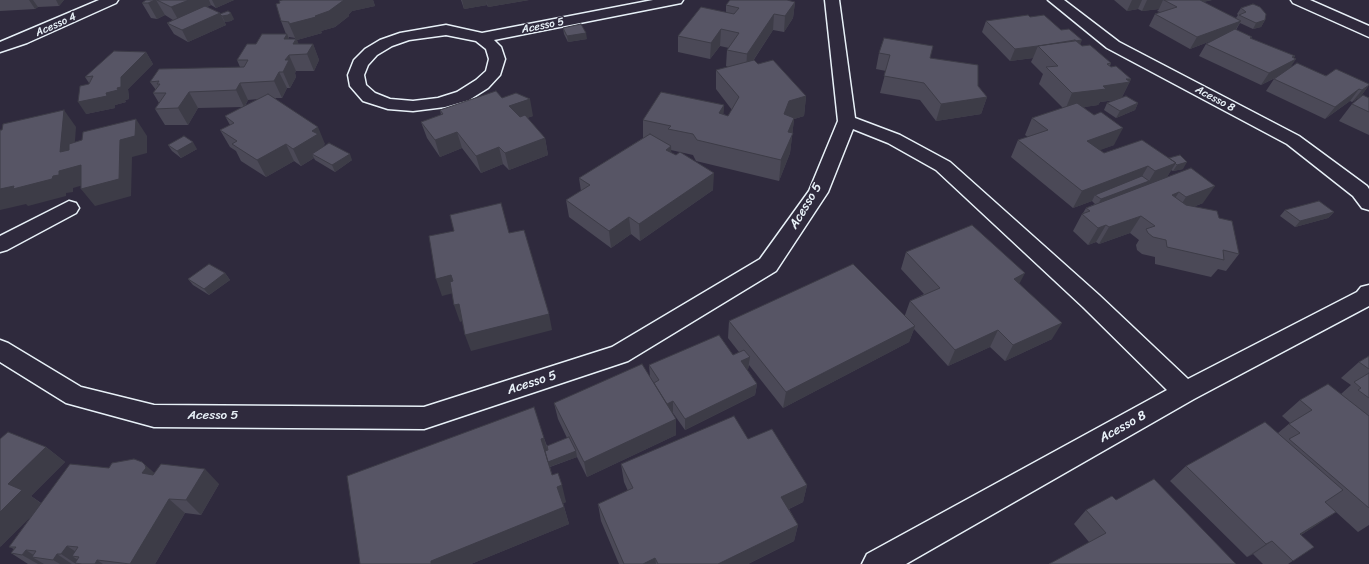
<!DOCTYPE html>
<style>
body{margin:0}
canvas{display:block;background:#2f2a3d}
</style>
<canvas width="1369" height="564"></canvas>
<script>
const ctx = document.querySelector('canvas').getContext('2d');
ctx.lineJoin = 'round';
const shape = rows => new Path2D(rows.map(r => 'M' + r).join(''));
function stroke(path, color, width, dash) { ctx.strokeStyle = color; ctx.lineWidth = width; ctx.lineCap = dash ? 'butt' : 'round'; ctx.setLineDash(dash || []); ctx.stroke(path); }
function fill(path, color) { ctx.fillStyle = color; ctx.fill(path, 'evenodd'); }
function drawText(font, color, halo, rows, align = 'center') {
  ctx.font = font + ' Sriracha,sans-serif'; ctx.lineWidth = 3; ctx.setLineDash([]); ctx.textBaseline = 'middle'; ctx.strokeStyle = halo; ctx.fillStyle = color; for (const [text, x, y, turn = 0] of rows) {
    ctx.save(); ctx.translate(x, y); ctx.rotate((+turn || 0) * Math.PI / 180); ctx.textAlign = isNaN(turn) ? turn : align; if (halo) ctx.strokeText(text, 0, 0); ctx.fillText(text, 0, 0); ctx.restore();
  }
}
const minor = shape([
 [99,0,118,0,116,3,27,43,0,52,0,42,99,0],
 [653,0,683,0,681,3,676,4,494,40,501,47,505,59,500,75,488,88,469,100,445,107,413,111,388,109,363,101,350,86,348,75,354,60,365,49,380,40,400,33,446,25,482,33,653,0],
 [446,35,476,41,486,49,489,59,486,71,476,80,457,92,438,98,413,101,390,99,375,93,366,85,364,75,368,65,377,55,392,46,409,40,446,35],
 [825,0,839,0,855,118,900,135,950,162,1099,295,1188,379,1357,292,1361,287,1369,285,1369,306,1194,399,906,564,862,564,867,554,1167,390,1083,307,936,170,888,143,853,129,828,192,776,271,628,361,424,429,154,427,66,403,0,362,0,340,8,343,81,387,154,405,424,407,612,347,760,259,809,191,838,121,825,0],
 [1048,0,1064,0,1119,42,1299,136,1367,186,1369,189,1369,210,1362,208,1353,196,1287,144,1107,48,1048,0],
 [69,201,76,203,79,208,76,213,7,250,0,252,0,236,69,201]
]);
const major = shape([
 [1291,0,1310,0,1369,26,1369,37,1293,3,1291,0]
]);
const wall = shape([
 [0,0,64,0,59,6,38,7,35,9,0,11],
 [146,0,234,0,216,8,211,5,207,7,220,14,234,19,231,21,225,22,224,21,226,25,188,42,174,34,167,23,173,20,165,15,157,19,151,18,142,3],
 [282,0,373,0,375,6,352,11,349,14,349,16,335,27,321,31,322,33,297,40,298,44,313,44,319,60,314,71,296,71,295,73,296,77,290,88,287,88,282,98,275,98,325,144,323,145,324,146,352,160,335,172,315,160,314,158,301,166,294,161,266,177,241,161,236,151,230,147,220,130,230,125,225,116,242,107,198,108,188,125,165,125,155,109,159,103,153,93,156,90,150,82,240,67,237,60,256,44,286,34,281,21,280,3],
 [289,37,295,38,295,39,289,39],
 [258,99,245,106,248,100],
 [461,0,529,0,488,7,487,5,464,9],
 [1114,0,1212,0,1203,2,1236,18,1238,15,1237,14,1241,8,1265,20,1261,27,1253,29,1240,23,1236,30,1251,39,1295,56,1293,58,1290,68,1369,84,1369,85,1361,96,1352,102,1350,101,1325,119,1266,91,1274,79,1277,77,1261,85,1199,56,1206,44,1216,39,1190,49,1149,26,1155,14,1160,12,1157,11,1159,9,1142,11,1138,9,1127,11],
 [795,2,793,18,784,32,773,30,753,61,806,96,804,116,794,119,790,153,779,181,696,161,693,155,671,150,671,153,713,190,640,241,631,234,611,248,569,217,566,200,581,191,579,178,643,138,643,120,724,105,723,114,728,116,732,110,716,89,716,70,728,67,726,66,727,50,729,48,720,46,710,59,678,52,678,36,726,13,726,5],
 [1030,17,1061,30,1082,46,1111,63,1110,66,1131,79,1122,97,1138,103,1135,110,1116,118,1104,110,1107,103,1116,100,1100,102,1098,105,1084,107,1114,145,1099,150,1104,153,1142,140,1183,169,1173,171,1171,170,1167,177,1203,203,1193,207,1219,218,1239,254,1226,271,1218,269,1211,277,1155,264,1155,257,1142,254,1137,250,1136,245,1139,240,1130,233,1099,244,1096,242,1088,245,1073,231,1082,214,1083,213,1086,208,1095,204,1092,201,1073,208,1011,157,1018,140,1028,137,1025,135,1032,118,1063,108,1039,84,1043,74,1031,62,1033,58,1010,61,982,32,986,21],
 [563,28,587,39,568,42,564,34],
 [146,52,153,64,128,89,129,99,125,100,126,102,115,105,115,108,86,114,89,84,89,83,85,77],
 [879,53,930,58,978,86,987,97,981,114,936,121,920,100,880,93,886,71,876,69],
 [1369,97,1369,135,1339,121,1352,104],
 [502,98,533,116,527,118,545,138,548,155,509,170,503,164,481,173,462,148,440,157,427,138,421,122,441,115,440,110],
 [168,145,197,149,181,158,172,151],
 [1285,210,1334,212,1328,218,1295,227,1280,216],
 [906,252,1020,284,1052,339,1005,361,990,347,948,366,914,329,909,342,783,408,749,365,748,369,747,369,757,384,755,395,685,430,673,413,672,413,676,435,587,477,577,457,550,467,552,475,566,502,563,503,569,524,471,564,360,564,544,438,547,446,567,438,558,419,554,403,654,383,650,377,649,365,733,355,739,352,728,338,729,321,905,315,910,301,924,294,901,269],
 [225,273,230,280,209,295,193,285,188,279],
 [1369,356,1369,525,1358,532,1336,512,1301,535,1314,547,1288,564,1263,564,1253,554,1247,557,1170,481,1186,466,1278,433,1290,423,1282,416,1300,400,1341,394,1351,385,1341,378,1359,362],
 [748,439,807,485,803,502,789,509,798,525,794,541,748,564,619,564,601,521,598,504,628,491,624,482,621,464],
 [46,447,65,462,31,496,41,503,155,473,219,484,201,515,185,513,155,564,28,564,11,553,14,549,9,547,33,514,0,547],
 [1116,500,1236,564,1089,542,1074,524,1086,510]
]);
const shadedWall = shape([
 [29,0,33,0,38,7,35,9],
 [56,0,64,0,59,6],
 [155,0,156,0,165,15,157,19,148,3],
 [187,0,209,0,211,5,206,7,180,23,171,7],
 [212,0,234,0,216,8],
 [343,0,373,0,375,6,352,11,349,14,349,16,335,27,321,31,322,33,297,40,303,54,293,44,296,40,289,24,315,16],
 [462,0,486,0,487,5,464,9],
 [486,0,529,0,488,7],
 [1132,0,1142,0,1138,9,1127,11],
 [1147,0,1163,0,1159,9,1142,11],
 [1199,0,1212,0,1197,3],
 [795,2,793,18,784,32,785,16],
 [220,13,226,25,188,42,182,30],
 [231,13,234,19,231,21,225,22,222,16],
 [774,14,773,30,746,71,747,54],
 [1265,20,1261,27,1253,29,1256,23],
 [1241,21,1234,32,1190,49,1197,37],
 [721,29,720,46,710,59,711,43],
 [586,33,587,39,568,42,567,36],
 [287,34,294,50,291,55,284,39],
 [1082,40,1077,52,1038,46,1033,58,1010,61,1015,49],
 [313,44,319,60,314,71,307,54],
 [146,52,153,64,128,89,129,99,125,100,126,102,115,105,115,108,86,114,78,102,106,93,117,88,121,77],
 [289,55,296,71,295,73,296,77,290,88,283,72,285,60],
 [1295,56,1291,62,1296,59,1288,71,1261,85,1269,73,1292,57],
 [279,72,287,88,282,98,274,81],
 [1126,79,1131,79,1121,99,1100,102,1098,105,1065,110,1072,93,1103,86],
 [240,83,248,100,244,107,236,90],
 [1369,85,1361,96,1352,102,1362,90],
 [1359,89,1350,101,1325,119,1335,107],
 [189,92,198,108,188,125,178,108],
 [806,96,804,116,794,119,790,153,779,181,781,160,784,114,789,101],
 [987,97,981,114,936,121,941,104],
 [530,99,533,116,512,122,509,106],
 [1138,103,1135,110,1116,118,1120,111],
 [724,105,723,125,719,113],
 [64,110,76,127,73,167,81,165,94,182,73,188,73,192,66,193,66,196,28,206,26,204,0,210,0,189,53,176,60,152],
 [136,119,147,136,147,153,132,157,131,196,95,206,81,189],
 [318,127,325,144,323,145,326,151,312,154,314,158,301,166,293,149,312,131],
 [1123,128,1114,145,1079,158,1087,141],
 [457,132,462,148,440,157,435,140],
 [545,138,548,155,509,170,505,153],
 [193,142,197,149,181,158,177,151],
 [286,144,294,161,266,177,257,160],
 [671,146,672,163,666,150],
 [499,147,503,164,481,173,476,156],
 [350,154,352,160,335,172,332,165],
 [1187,162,1183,169,1173,171,1177,165],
 [1176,163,1165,180,1097,206,1101,199,1149,181,1155,171],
 [1148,166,1138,183,1095,195,1092,201,1073,208,1082,191],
 [714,173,713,190,640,241,639,224],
 [1215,186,1203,203,1175,214,1186,197],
 [1179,192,1168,209,1172,195],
 [1334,212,1328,218,1295,227,1300,221],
 [1141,216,1130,233,1099,244,1109,227],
 [629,217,631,234,611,248,609,231],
 [1106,225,1096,242,1088,245,1098,228],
 [225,273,230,280,209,295,204,289],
 [1025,273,1016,290,1014,279],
 [451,275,457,292,442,296,436,279],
 [459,304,465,320,460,322,454,305],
 [549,314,552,330,471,351,465,335],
 [1062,323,1052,339,1005,361,1013,345],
 [915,326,909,342,783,408,786,392],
 [998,330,990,347,948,366,955,350],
 [750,357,748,369,739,373,741,361],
 [757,384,755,395,685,430,685,419],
 [673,401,673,413,665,416,665,405],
 [676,419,676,435,587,477,584,462],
 [544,438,549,456,546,457,541,439],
 [46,447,65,462,31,496,43,505,0,547,0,512,8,484],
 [576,451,577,457,549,467,548,462],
 [142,462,159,477,142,473],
 [205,469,219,484,201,515,186,500],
 [562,485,566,502,562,504,557,487],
 [807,485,803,502,778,514,781,497],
 [169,499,185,513,155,564,130,564],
 [564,507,569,524,471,564,431,564,431,561],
 [1336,512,1315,526,1280,548,1300,534],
 [798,525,794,541,748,564,718,564],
 [1272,541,1253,554,1247,557,1266,544],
 [67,546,87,559,79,557,72,556,84,564,75,563,76,564,61,554],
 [26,550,38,558,32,557,44,564,38,564,22,555],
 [57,554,72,564,60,564,53,560],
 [655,558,656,564,643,564],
 [97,560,103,564,95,564]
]);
const building = shape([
 [146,0,155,0,148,3,142,3,146,0],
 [157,0,189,0,171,7,157,0],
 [282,0,344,0,329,11,315,16,316,17,289,24,289,22,281,21,276,4,280,3,279,1,282,0],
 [730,0,787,0,795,2,785,16,774,14,747,54,727,50,739,33,721,29,711,43,678,36,701,7,734,14,739,8,726,5,730,0],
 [1164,0,1200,0,1241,21,1197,37,1155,14,1177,7,1164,0],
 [1253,4,1260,7,1266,14,1265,20,1256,23,1239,15,1246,12,1241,8,1253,4],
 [205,6,220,13,182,30,167,23,205,6],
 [228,11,231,13,228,15,222,16,220,14,228,11],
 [1028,15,1030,17,1044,15,1061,30,1069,29,1082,40,1015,49,986,21,1028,15],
 [581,24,586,33,567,36,563,28,581,24],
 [1235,29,1252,37,1250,38,1295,56,1292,57,1296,59,1269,73,1206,44,1235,29],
 [262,34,287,34,284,39,296,39,293,44,313,44,307,54,289,55,285,60,289,60,283,72,279,72,274,81,240,83,236,90,189,92,178,108,155,109,166,93,153,93,160,84,157,84,159,81,150,82,159,69,244,67,248,60,237,60,247,44,256,44,262,34],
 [884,38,933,46,930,58,978,65,978,86,987,97,941,104,924,83,884,76,890,55,879,53,884,38],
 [1075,40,1082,46,1090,45,1111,63,1107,64,1111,67,1116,66,1131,79,1126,79,1130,82,1103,86,1106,89,1072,93,1046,67,1058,66,1038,46,1075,40],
 [114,51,146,52,121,77,121,87,117,88,118,90,106,93,107,96,78,102,80,86,89,84,93,76,85,77,114,51],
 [754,60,758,64,773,60,806,96,789,101,784,114,794,118,788,132,793,133,781,160,697,140,693,134,668,129,671,126,643,120,661,92,724,105,719,113,728,116,739,97,716,70,754,60],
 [1297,63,1326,76,1336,69,1369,84,1369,85,1362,90,1359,89,1335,107,1274,79,1297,63],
 [496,91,502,98,516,93,530,99,509,106,520,117,525,115,545,138,505,153,499,147,476,156,457,132,435,140,421,122,443,114,440,110,496,91],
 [268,94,318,127,312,131,318,134,293,149,286,144,257,160,232,144,237,141,220,130,234,123,225,116,268,94],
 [1363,95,1369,98,1369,112,1352,104,1363,95],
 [1126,96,1138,103,1120,111,1107,103,1126,96],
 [1077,103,1094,115,1101,112,1123,128,1087,141,1104,153,1142,140,1176,163,1155,171,1148,166,1082,191,1018,140,1048,130,1032,118,1077,103],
 [64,110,60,152,69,150,69,144,82,140,83,132,136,119,135,136,120,140,119,179,81,189,81,165,59,171,59,175,53,176,52,179,13,189,14,186,0,189,0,130,2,130,3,124,64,110],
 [650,134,671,146,666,150,676,155,680,152,714,173,639,224,629,217,609,231,566,200,590,185,579,178,650,134],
 [184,136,193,142,177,151,168,145,184,136],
 [329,143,350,154,332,165,312,154,329,143],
 [1180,155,1187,162,1177,165,1175,163,1176,163,1169,158,1180,155],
 [1191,168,1215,186,1186,197,1179,192,1172,195,1186,205,1217,211,1219,218,1232,221,1239,254,1223,250,1224,260,1167,247,1166,240,1153,237,1148,233,1146,229,1155,226,1141,216,1109,227,1106,225,1098,228,1082,214,1090,211,1086,208,1191,168],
 [1142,176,1149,181,1101,199,1095,195,1142,176],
 [1319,201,1334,212,1300,221,1285,210,1319,201],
 [501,203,509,233,524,230,549,314,465,335,459,304,454,305,450,282,453,281,451,275,436,279,429,236,454,231,450,215,501,203],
 [972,225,1025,273,1014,279,1062,323,1013,345,998,330,955,350,910,301,940,288,906,252,972,225],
 [209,264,225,273,204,289,188,279,209,264],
 [853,264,915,326,786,392,729,321,853,264],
 [719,335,733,355,744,350,750,357,741,361,757,384,685,419,673,401,667,404,654,383,659,380,649,365,719,335],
 [1369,356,1369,369,1359,362,1369,356],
 [642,364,676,419,584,462,554,403,642,364],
 [1369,373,1369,398,1358,390,1361,388,1354,382,1369,373],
 [1328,384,1369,416,1369,508,1289,439,1300,433,1289,424,1312,410,1300,400,1328,384],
 [534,407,544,438,541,439,552,475,558,473,562,485,557,487,564,507,431,561,431,564,360,564,347,476,534,407],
 [734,416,748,439,772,429,807,485,781,497,798,525,718,564,658,564,655,558,643,564,624,564,598,504,633,488,621,464,734,416],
 [1265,422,1343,490,1325,502,1336,512,1300,534,1314,547,1293,561,1272,541,1266,544,1186,466,1265,422],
 [8,432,46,447,8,484,22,490,0,512,0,439,8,432],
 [569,437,576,451,548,462,545,451,548,450,547,446,569,437],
 [134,459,142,462,145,465,146,468,142,473,153,475,161,464,205,469,186,500,169,499,130,564,97,560,95,564,82,564,75,563,79,557,72,556,78,547,67,546,61,554,57,554,53,560,32,557,36,551,26,550,22,555,11,553,16,547,9,547,70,464,109,468,112,463,134,459],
 [1154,479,1236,564,1049,564,1106,533,1086,510,1112,496,1116,500,1154,479]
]);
const farStreetnames = [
 ["Acesso 4",56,25,-24],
 ["Acesso 5",543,26,-11],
 ["Acesso 8",1215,99,28]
];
const streetNames = [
 ["Acesso 5",806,206,-59],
 ["Acesso 5",532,383,-18],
 ["Acesso 5",213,416],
 ["Acesso 8",1123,427,-29]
];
stroke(minor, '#e8f1f8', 3);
stroke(major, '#e8f1f8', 3);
fill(minor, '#2f2a3d');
fill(major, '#2f2a3d');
fill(wall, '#4b4957');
fill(shadedWall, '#3d3c47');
fill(building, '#575565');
stroke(building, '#3d3c47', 1);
drawText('11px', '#e8f1f8', '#2f2a3d', farStreetnames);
drawText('13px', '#e8f1f8', '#2f2a3d', streetNames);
</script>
